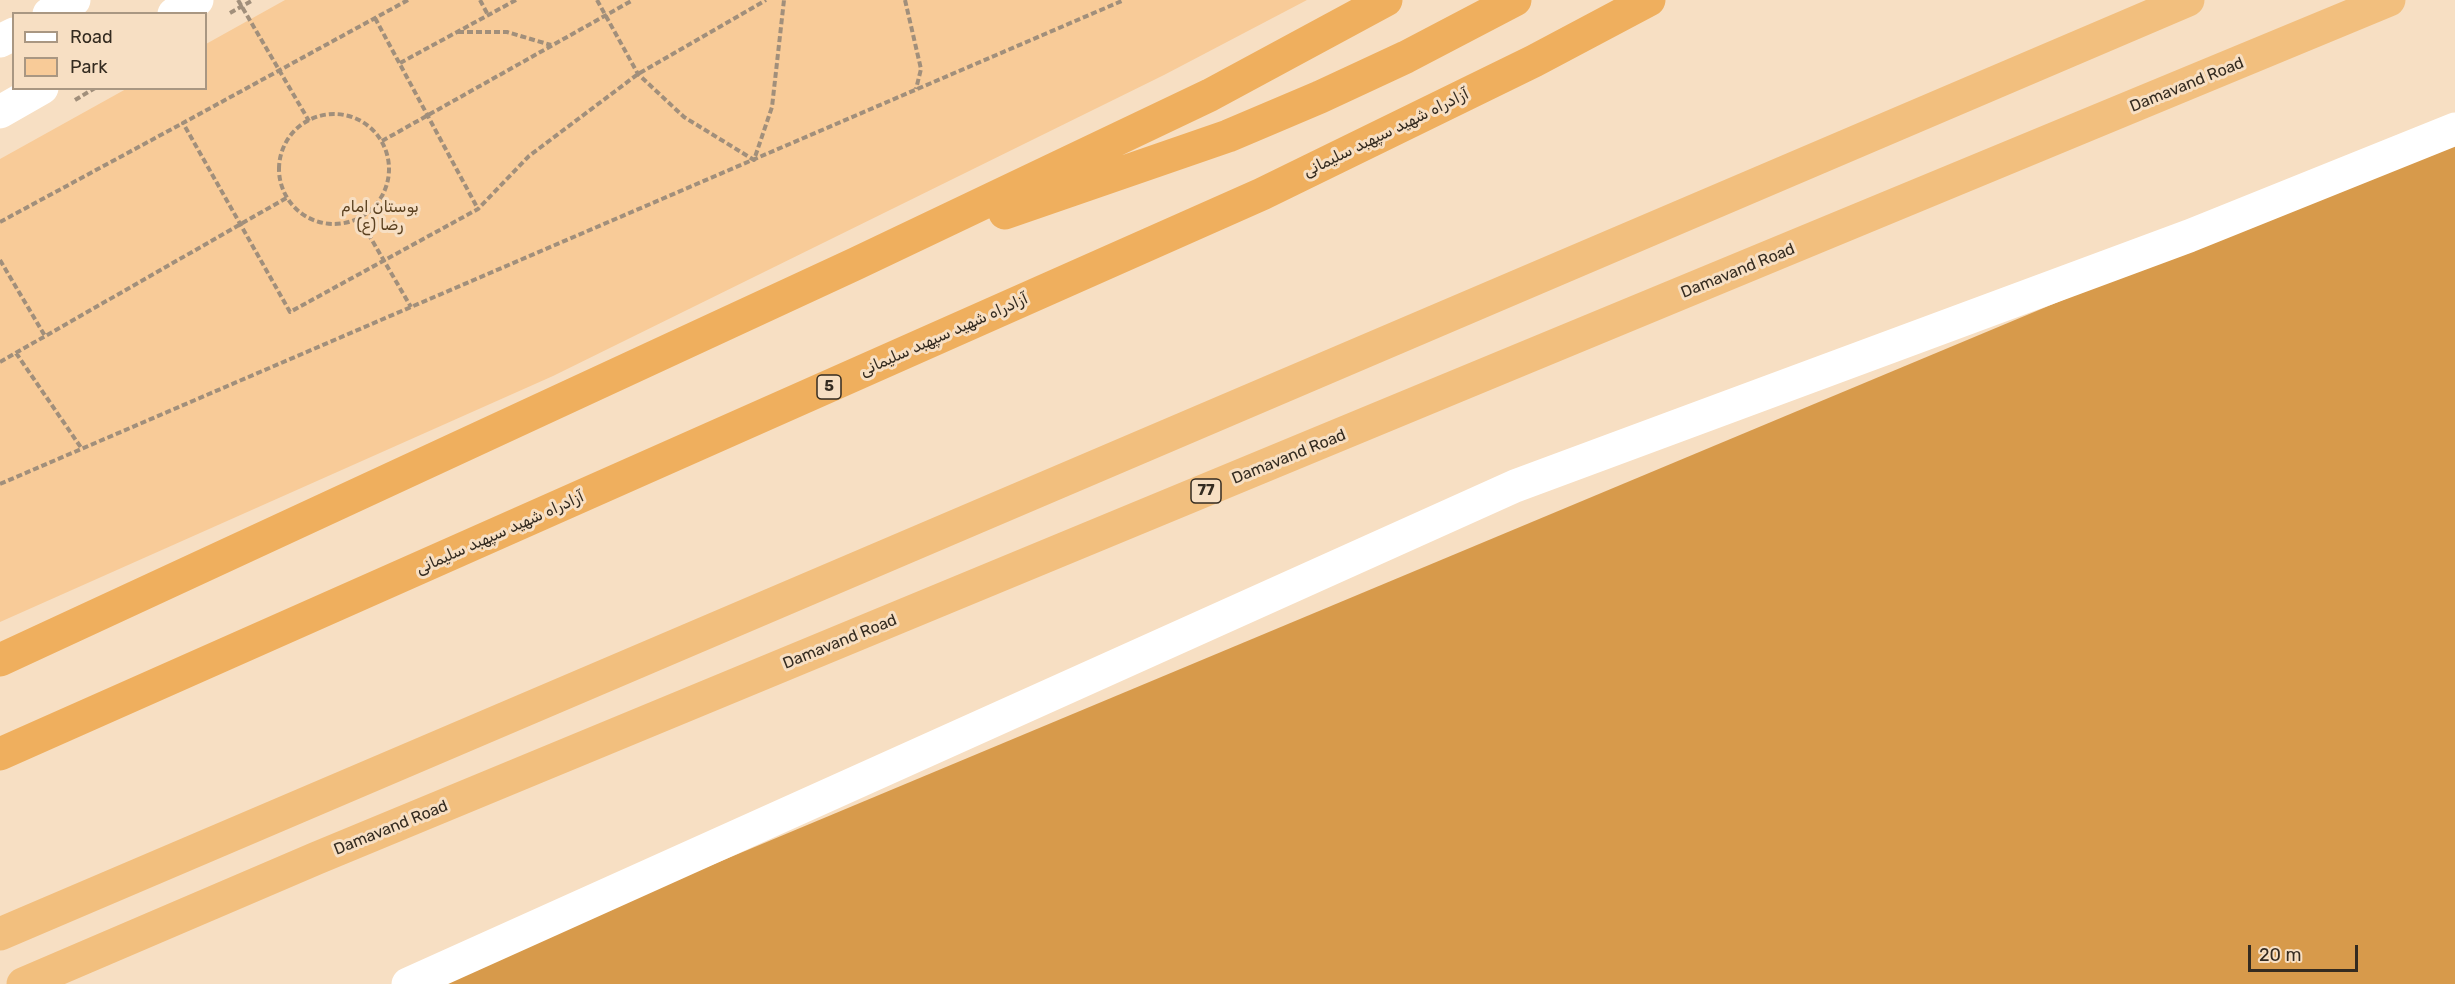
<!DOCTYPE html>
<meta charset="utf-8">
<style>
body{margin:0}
#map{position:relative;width:2455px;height:984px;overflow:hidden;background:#f7dfc3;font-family:Rubik,sans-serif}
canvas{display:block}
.legend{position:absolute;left:12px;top:12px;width:195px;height:78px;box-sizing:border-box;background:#f7dfc3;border:2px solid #a99782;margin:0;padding:8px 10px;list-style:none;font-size:18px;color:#342b20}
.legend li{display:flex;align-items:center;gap:12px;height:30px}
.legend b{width:30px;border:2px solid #a99782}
.scale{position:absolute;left:2248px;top:945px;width:110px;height:27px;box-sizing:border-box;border:3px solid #342b20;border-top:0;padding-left:8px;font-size:18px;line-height:21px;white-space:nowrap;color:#342b20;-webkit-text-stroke:4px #f7dfc3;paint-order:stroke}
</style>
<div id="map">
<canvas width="2455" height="984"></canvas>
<ul class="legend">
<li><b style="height:8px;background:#fff"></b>Road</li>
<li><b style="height:16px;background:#f8cb98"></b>Park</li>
</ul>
<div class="scale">20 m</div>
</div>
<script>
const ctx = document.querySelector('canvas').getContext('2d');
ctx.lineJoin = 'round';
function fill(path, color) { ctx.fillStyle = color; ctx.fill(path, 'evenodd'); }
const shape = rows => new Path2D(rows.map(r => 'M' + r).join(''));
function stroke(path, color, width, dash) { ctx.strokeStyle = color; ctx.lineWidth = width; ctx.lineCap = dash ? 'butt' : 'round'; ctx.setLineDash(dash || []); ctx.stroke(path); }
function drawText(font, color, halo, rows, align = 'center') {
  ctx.font = font + ' Rubik,"Noto Sans Arabic",sans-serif'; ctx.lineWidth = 6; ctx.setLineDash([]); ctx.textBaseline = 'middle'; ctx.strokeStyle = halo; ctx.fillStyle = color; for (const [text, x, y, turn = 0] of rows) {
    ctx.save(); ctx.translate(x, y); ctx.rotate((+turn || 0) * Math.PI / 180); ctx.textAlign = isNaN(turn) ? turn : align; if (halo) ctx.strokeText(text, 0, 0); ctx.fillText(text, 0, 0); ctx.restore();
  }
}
const green = shape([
 [285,0,1307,0,1164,75,553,376,0,622,0,159,126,89,206,88,206,44]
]);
const forest = shape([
 [2455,136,2455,984,427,984]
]);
const path = shape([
 [238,0,309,121],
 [408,0,183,123,290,312,478,209,529,156,638,74,766,0],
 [480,0,488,15],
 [597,0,638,74,684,117,754,160,772,107,784,0],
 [905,0,921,69,916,89],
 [230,13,253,0],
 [375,18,478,209],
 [458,32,507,32,551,45],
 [400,63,516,0],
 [75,100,95,88],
 '279 169a55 55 0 1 1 110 0a55 55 0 1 1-110 0Z',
 [382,141,633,0],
 [359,218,411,307],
 [0,222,183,123],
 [0,260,45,336],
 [16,353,82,449],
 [0,362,288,197],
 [0,484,1124,0]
]);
const minor = shape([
 [49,14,74,0],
 [174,14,197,0],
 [0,41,14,34],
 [0,112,42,88],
 [408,984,1515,486,2189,236,2455,129]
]);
const trunk = shape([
 [0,934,2188,0],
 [23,984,317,858,2389,0]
]);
const motorway = shape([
 [1005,213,1228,136,1320,97,1406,57,1515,0],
 [0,660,855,264,1210,95,1386,0],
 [0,754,1262,194,1534,61,1649,0]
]);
const shields = [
 [829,387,24],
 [1206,491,30]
];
const shieldNames = [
 ["5",829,387],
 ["77",1206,491]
];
const streetNames = [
 ["Damavand Road",2187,85,-22],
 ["آزادراه شهید سپهبد سلیمانی",1386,133,-26],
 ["Damavand Road",1738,271,-22],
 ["آزادراه شهید سپهبد سلیمانی",944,335,-24],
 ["Damavand Road",1289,457,-22],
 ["آزادراه شهید سپهبد سلیمانی",500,533,-24],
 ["Damavand Road",840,642,-22],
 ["Damavand Road",391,828,-22]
];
const parkNames = [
 ["بوستان امام",380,207],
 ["رضا (ع)",380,225]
];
fill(green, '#f8cb98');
fill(forest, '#d79a4b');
stroke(path, '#a18f7b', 4, [6, 3]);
stroke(minor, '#fff', 33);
stroke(trunk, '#f2bf7e', 33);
stroke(motorway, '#efaf5e', 33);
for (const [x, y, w] of shields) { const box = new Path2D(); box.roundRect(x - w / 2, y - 12, w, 24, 4.5); ctx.fillStyle = '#f7dfc3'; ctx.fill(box); stroke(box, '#342b20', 1.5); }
drawText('bold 15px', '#342b20', null, shieldNames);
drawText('16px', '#342b20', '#f7dfc3', streetNames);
drawText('16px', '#5b4120', '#f7dfc3', parkNames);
</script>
